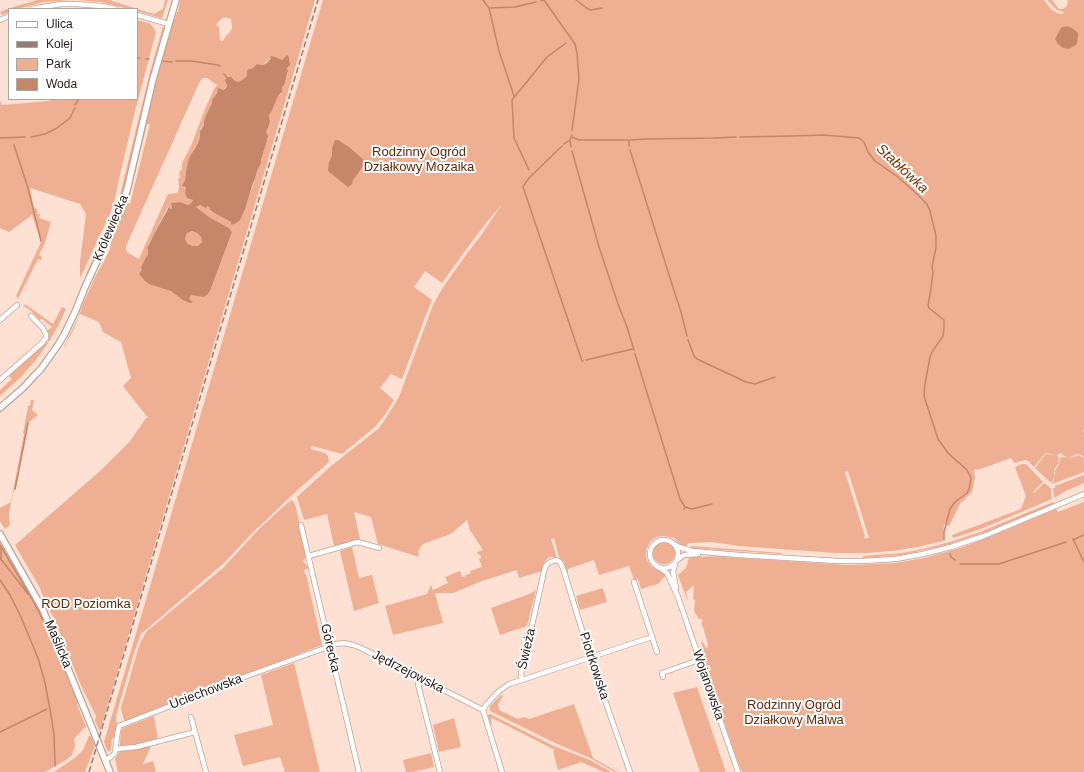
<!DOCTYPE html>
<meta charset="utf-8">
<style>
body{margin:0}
#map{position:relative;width:1084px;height:772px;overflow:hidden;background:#ffe1d4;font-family:Arial,sans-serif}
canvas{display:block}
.legend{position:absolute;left:8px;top:8px;width:130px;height:92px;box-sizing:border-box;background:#fff;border:1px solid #aaa6a4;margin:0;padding:5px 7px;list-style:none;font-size:12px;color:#2b201c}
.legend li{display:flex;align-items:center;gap:8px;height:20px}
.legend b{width:20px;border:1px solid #aaa6a4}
</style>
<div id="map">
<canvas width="1084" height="772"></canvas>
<ul class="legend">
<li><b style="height:5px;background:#fff"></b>Ulica</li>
<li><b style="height:5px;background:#947f77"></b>Kolej</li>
<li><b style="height:11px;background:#efaf93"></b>Park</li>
<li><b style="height:11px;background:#c58669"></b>Woda</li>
</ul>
</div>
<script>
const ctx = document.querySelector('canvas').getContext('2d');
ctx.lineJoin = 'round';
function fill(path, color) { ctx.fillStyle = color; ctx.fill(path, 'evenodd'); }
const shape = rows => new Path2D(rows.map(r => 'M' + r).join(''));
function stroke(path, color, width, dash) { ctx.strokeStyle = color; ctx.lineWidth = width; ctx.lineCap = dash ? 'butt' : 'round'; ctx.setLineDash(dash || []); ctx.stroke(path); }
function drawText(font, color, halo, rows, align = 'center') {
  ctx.font = font + ' Arial,sans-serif'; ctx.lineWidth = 4; ctx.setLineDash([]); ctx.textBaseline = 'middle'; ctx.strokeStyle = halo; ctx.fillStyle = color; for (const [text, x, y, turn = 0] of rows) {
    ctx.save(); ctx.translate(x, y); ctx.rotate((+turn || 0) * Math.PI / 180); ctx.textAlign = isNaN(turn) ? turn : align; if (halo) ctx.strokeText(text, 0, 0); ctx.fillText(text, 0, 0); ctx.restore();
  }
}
const green = shape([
 [38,0,72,0,44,2,17,9,9,9,9,12,2,15,0,12,13,7],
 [77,0,111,0,112,1,154,14,163,9,165,0,168,0,162,18,161,18,137,11,137,9,129,9,101,2],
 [180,0,315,0,100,732,95,721,96,716,80,683,55,621,42,594,40,588,15,545,100,471,130,441,146,418,148,418,123,386,131,378,121,342,103,332,99,322,80,314,74,329,65,345,66,346,66,347,64,346,78,318,83,304,95,277,103,263,110,249,112,236,124,208,159,68,173,19,175,19,177,12,178,12],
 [224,17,231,19,232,28,230,32,225,37,223,41,220,40,219,27,216,25,218,22],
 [289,57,290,62,287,68,288,71,285,83,282,88,281,94,278,96,273,109,269,115,270,119,268,128,266,132,268,138,261,160,261,163,257,171,255,179,245,208,231,222,214,213,210,211,210,208,207,206,198,205,196,207,209,217,229,228,232,232,210,291,206,296,204,297,197,295,141,267,148,255,148,250,147,248,149,243,168,207,171,209,172,208,172,205,176,202,180,202,188,205,192,202,193,200,191,199,187,198,185,192,186,187,183,186,185,180,186,171,189,160,192,155,193,150,198,143,200,137,200,129,204,125,204,121,206,115,212,103,212,100,217,93,218,89,223,90,227,86,226,82,231,78,238,82,242,80,247,76,250,68,253,68,257,64,263,65,271,58,282,60],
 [203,78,207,78,217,85,214,89,205,109,191,146,182,163,182,169,179,172,180,177,178,180,179,186,178,193,168,194,139,259,132,255,128,253,126,250,126,246,200,81],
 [147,124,150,124,130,204,128,203],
 [323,0,1044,0,1051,9,1057,13,1061,14,1064,13,1063,12,1057,10,1047,0,1052,0,1059,9,1063,9,1067,6,1068,2,1068,0,1084,0,1084,430,1083,430,1084,434,1084,457,1081,455,1077,454,1069,458,1064,456,1061,453,1057,455,1046,453,1044,455,1034,467,1028,461,1025,460,1014,463,1011,458,978,470,975,469,974,473,975,478,972,492,960,504,949,526,944,524,943,541,918,547,892,551,866,553,835,553,739,546,712,542,690,543,687,544,686,547,681,545,674,538,663,536,657,537,653,539,649,544,646,550,646,556,648,562,652,567,663,572,666,576,664,577,658,584,641,589,638,579,634,580,629,566,599,575,594,560,568,569,568,572,567,572,564,562,559,557,554,538,551,539,556,555,556,557,549,557,546,560,544,563,542,571,519,578,517,570,482,581,453,593,435,593,443,623,393,635,385,606,427,594,431,585,433,590,448,583,445,577,460,571,462,577,466,576,465,575,471,573,470,571,482,567,479,559,481,558,480,554,478,555,477,552,483,550,470,530,467,520,451,534,423,544,418,551,419,557,378,544,371,517,354,512,360,539,334,546,327,514,304,520,297,497,331,466,378,429,384,421,399,397,433,305,442,289,463,259,482,234,502,204,486,223,465,251,442,283,425,271,414,287,432,300,424,320,402,379,391,374,380,388,394,400,384,416,375,427,342,454,312,446,311,449,325,453,328,456,329,462,327,464,292,495,258,528,257,528,224,563,141,634,134,653,116,716,116,722,118,723,115,738,112,738,111,750,108,752,104,742],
 [848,471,869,538,864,538,865,536,845,472],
 [137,20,151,24,156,32,133,119,120,175,114,202,110,214,80,278,80,261,86,214,80,204,30,188,34,208,37,209,37,214,40,214,39,218,51,222,45,243,39,255,42,257,41,260,38,259,18,299,16,296,41,242,32,215,9,232,0,228,0,101,2,105,49,101,52,99,137,99],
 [163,26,164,31,162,33,158,47,159,48,121,200,115,217,88,275,86,274,110,223,119,199,150,72],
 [192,231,197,233,201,237,202,242,199,246,193,246,188,244,186,241,185,238,187,233],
 [25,304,53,324,62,307,66,309,58,326,49,342,47,340,47,331,52,327,42,319,40,320,38,319,38,318,31,311,24,306],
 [46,341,48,343,36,360,21,377,0,396,0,390,12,379,8,375],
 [31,400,34,400,32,410,38,415,29,422,16,488,14,490,9,513,9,518,10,525,5,529,10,537,0,521,0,508,11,502,24,434,23,433,28,407,27,407,30,405],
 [1046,454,1057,455,1059,458,1058,464,1054,470,1055,477,1051,483,1035,468],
 [1078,455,1084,458,1084,472,1052,484,1055,477,1055,470,1059,464,1060,458,1063,457,1071,458],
 [1022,464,1026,464,1043,482,1033,492,1034,493,1044,483,1049,486,1049,488,1051,488,1051,493,1052,499,981,529,953,538,952,535,1021,509,1026,496,1015,467],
 [1084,475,1084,484,1083,483,1081,484,1080,485,1066,491,1054,498,1053,488,1055,488,1055,486],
 [292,500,295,504,307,556,303,561,309,568,304,570,305,574,306,574,322,645,200,692,199,687,193,690,195,693,162,706,162,707,126,721,124,721,121,708,137,653,140,643,146,632,223,568,259,529,285,505],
 [1053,502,1054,504,986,532,950,544,902,555,863,558,863,556,903,553,931,547,953,541,980,532],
 [1084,502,1084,772,742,772,737,760,700,651,703,649,701,641,703,642,706,648,708,647,708,644,703,627,701,623,703,622,702,619,699,619,695,613,694,610,695,600,693,599,694,585,686,592,688,602,678,575,686,568,689,558,690,557,726,556,726,558,727,557,755,559,756,560,756,559,848,565,895,563,924,558,960,548,994,535,1056,509,1058,512],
 [0,540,38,605,79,702,77,705,86,726,74,739,75,746,72,755,66,760,45,772,0,772],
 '653 553a11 11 0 1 1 22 0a11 11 0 1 1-22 0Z',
 [691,546,782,553,782,554,691,548],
 [352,547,359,578,372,575,379,603,354,611,340,551],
 [603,588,607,602,580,610,576,596],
 [536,589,527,626,500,635,491,608,532,593],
 [294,663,320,772,285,772,280,757,243,766,234,735,273,725,261,675],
 [697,687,726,772,700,772,673,693],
 [501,695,503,696,498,704,499,710,518,719,524,717,529,719,574,704,593,758,618,772,615,772,590,758,555,743,490,711,490,707,491,705],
 [490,714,554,746,590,760,611,772,604,772,581,762,558,770,553,751,555,750,492,718,491,721,492,725,491,725,489,719,488,715],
 [154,716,158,740,140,745,120,746,120,743,121,731,123,728],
 [454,718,461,747,439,752,433,725],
 [89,736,91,736,95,746,85,772,54,772,76,757,83,750],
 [151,746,143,764,153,761,156,772,118,772,115,759,120,751,142,748],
 [431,753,434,767,413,772,406,772,403,760]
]);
const water = shape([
 [1066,26,1072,28,1078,33,1077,44,1069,49,1063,48,1058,44,1055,39,1057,35,1061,28],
 [287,55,289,57,290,65,287,68,288,71,287,74,285,83,282,88,282,92,278,96,272,111,269,115,270,121,268,128,266,132,268,136,267,141,261,160,261,163,257,171,255,179,253,183,245,209,240,220,236,223,231,225,231,222,214,213,210,210,210,208,207,206,206,208,200,205,196,207,209,217,229,228,232,232,210,291,207,295,204,297,191,295,189,299,193,302,190,303,183,300,171,291,149,284,145,281,139,274,142,270,141,267,146,257,148,255,148,250,147,248,154,234,169,207,171,209,172,208,171,203,180,202,188,205,192,202,193,200,187,198,186,196,185,192,186,187,182,186,185,180,186,171,189,158,198,143,200,137,200,131,204,125,204,121,206,115,212,103,212,100,217,93,218,88,223,90,226,88,227,86,225,80,228,77,231,77,234,80,238,82,242,80,247,76,247,71,249,69,253,68,257,64,263,65,267,63,271,58,270,57,271,56,275,57,282,60],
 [192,231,197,233,201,237,202,242,198,246,193,246,188,244,186,241,185,238,187,233],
 [335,140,338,140,349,147,366,162,353,180,352,184,348,187,328,171,329,162,332,156,332,148]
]);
const stream = shape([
 [483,0,489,8,499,51,514,96],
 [544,0,575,44,577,53,579,79,572,130],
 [576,0,588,9,591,10,602,8],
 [541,1,543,0],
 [489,8,515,7,536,2],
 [137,58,140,58],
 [146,59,149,59],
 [163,61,172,62],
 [176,61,191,61,218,65,220,66],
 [224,74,227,78],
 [75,105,79,99],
 [31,137,45,134,57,128,70,118,75,108],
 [572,137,579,140,629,140,647,139,714,138,736,137],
 [740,137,792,136,824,135,859,138,864,142,868,152,875,161,898,177,918,195,927,204,930,211,936,236,936,247,932,267,933,272,931,289,928,306,929,308,944,320,944,328,943,336,932,352,930,357,925,384,924,396,938,439,948,453,967,470,971,478,969,489,967,493,955,502,950,509,944,532,944,540],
 [0,138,25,137],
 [629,140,629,146],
 [570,141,571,147],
 [564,144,570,140,572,135],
 [14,145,28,188,41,241],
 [562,146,529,178,524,185,523,187,582,361,583,361],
 [630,150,670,278,681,312,687,336],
 [572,151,599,247,618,304,627,327,634,350],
 [529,170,514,138,512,100,547,57,566,43],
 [688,340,694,356,697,359,746,382,755,384,775,377],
 [635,354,680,499,685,507,684,509],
 [586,360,633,349],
 [15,489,28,423],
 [685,507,692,509,712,504],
 [1073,539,1084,562],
 [1073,540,1084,535],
 [0,545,32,599,43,620],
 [1,548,1,560],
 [950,554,951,557,955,560],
 [0,558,28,594],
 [960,564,999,564,1066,542],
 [0,580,10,595,21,617,38,658,45,683,51,715,54,735,55,766],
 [0,732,47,709]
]);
const minor = shape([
 [31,9,61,4,75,4,102,6,116,9],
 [137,15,169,24],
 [0,20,9,16],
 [0,320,17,305],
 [0,380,42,343,46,338,46,334,42,327,31,316],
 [301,525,359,772],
 '650 554a14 14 0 1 1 28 0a14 14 0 1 1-28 0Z',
 [673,543,679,547,692,551,739,555,838,561,862,561,896,559,923,554,951,547,984,536,1084,494],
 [309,556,358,542,379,548],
 [677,560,684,555,698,554],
 [675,564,673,572,676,588],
 [658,567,667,573,678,597,738,772],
 [634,582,657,652],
 [663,677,662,673,699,660],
 [420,678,418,684,440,772],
 [522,680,521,674,545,567,548,563,556,560,560,562,563,568,592,663,630,772],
 [191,717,206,772],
 [116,749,136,747,195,732],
 [105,760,111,757,115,753,117,736,119,726,247,676,336,644,344,643,353,645,361,648,483,710],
 [502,772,483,710,486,705,498,692,509,684,522,680,652,637]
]);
const tertiary = shape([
 [0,408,24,387,35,375,41,369,58,345,64,335,76,310,85,287,118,216,127,190,153,79,176,0],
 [0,534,42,608,58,644,110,772]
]);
const rail = shape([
 [89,772,318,0]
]);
const parkNames = [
 ["Rodzinny Ogród",419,152],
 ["Działkowy Mozaika",419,167],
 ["ROD Poziomka",86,604],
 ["Rodzinny Ogród",794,705],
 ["Działkowy Malwa",794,720]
];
const streetNames = [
 ["Królewiecka",111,228,-67],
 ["Maślicka",58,644,67],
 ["Górecka",330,648,77],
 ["Świeża",527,649,-77],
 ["Piotrkowska",594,666,72],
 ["Jędrzejowska",408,672,27],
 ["Wojanowska",708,685,71],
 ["Uciechowska",206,692,-21]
];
const waterNames = [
 ["Stabłówka",902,169,43]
];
fill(green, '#efaf93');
fill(water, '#c58669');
stroke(stream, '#c58669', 1.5);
stroke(minor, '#bfa397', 6);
stroke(tertiary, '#bfa397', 8);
stroke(minor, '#fff', 4.5);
stroke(tertiary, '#fff', 5.5);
stroke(rail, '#947f77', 1.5, [6, 3]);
drawText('13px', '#612707', '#fff', parkNames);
drawText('13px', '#2b201c', '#fff', streetNames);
drawText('italic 14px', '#7c3000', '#fff', waterNames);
</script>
